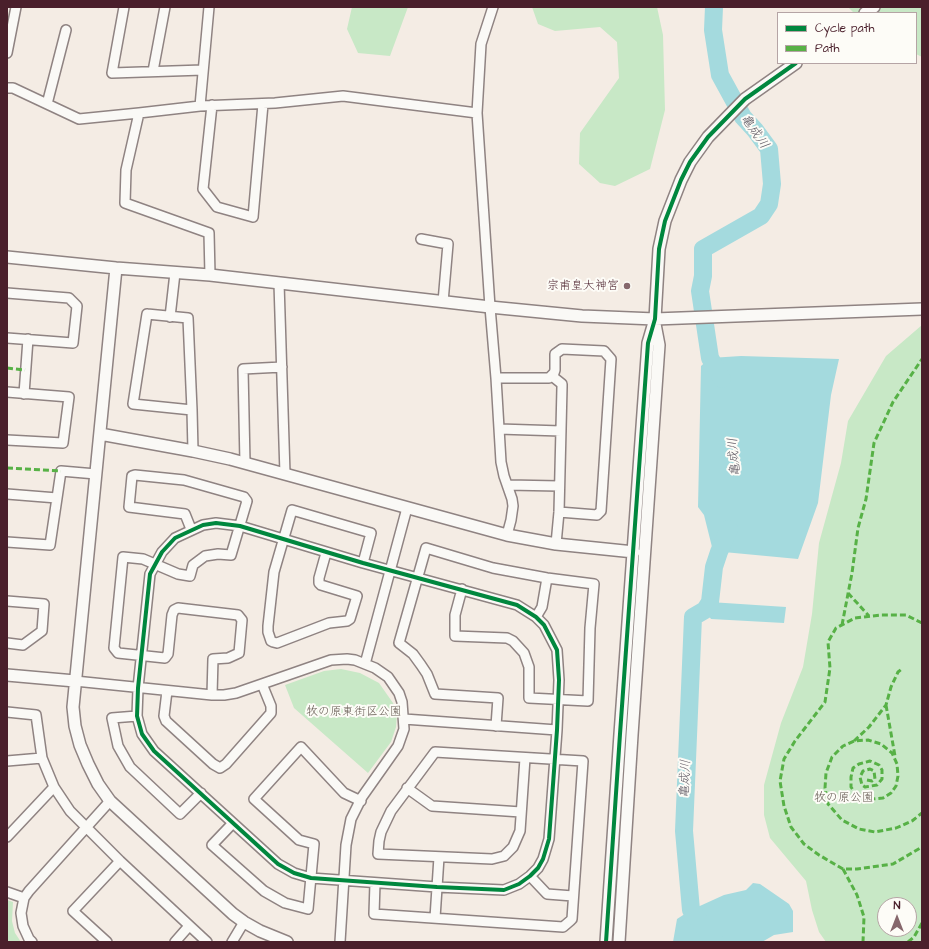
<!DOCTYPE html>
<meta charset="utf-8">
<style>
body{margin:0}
#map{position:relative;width:929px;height:949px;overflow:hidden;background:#f4ece4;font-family:"Architects Daughter",sans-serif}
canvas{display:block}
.frame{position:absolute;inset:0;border:8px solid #4a1f2b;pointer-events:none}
.legend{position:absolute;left:777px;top:12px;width:140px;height:52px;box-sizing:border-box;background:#fdfcf7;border:1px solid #b5a4a5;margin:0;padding:5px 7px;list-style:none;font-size:12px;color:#4a1f2b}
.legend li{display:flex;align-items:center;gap:8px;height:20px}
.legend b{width:20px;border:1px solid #b5a4a5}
.north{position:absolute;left:877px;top:897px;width:40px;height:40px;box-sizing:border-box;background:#fdfcf7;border:1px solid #b5a4a5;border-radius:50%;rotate:0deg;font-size:11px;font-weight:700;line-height:16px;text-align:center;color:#4a1f2b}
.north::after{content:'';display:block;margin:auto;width:14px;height:18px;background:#86676c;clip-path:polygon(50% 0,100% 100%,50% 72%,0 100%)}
</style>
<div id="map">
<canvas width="929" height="949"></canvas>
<div class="frame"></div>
<ul class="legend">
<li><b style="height:5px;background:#00873e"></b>Cycle path</li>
<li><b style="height:5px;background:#57b146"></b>Path</li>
</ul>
<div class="north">N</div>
</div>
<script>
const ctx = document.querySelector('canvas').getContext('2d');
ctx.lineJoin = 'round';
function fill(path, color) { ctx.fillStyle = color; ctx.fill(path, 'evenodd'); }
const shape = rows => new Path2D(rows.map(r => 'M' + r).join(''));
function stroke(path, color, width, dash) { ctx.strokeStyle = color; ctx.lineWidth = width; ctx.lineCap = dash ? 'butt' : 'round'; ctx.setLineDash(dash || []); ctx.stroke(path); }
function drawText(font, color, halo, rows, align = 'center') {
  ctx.font = font + ' "Architects Daughter","Klee One",sans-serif'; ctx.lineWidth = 4; ctx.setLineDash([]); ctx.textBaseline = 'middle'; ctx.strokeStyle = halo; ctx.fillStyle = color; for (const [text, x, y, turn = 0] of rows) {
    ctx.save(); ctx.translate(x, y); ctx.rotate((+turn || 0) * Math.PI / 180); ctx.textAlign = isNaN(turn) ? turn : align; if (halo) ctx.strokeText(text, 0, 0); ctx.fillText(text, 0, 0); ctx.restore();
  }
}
const green = shape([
 [352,7,408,7,390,56,358,53,347,29],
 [532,7,657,7,663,35,665,110,650,169,615,186,600,183,579,164,580,133,619,78,617,42,600,27,555,31,538,24],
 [848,7,922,7,922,57,916,54,916,13,854,13],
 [922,325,922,942,826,942,819,932,812,910,806,881,770,838,764,815,764,785,781,723,803,667,812,614,819,543,841,463,848,421,886,356],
 [885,905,909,905,909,929,885,929],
 [341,669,360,673,379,683,393,703,397,714,396,727,391,742,368,773,294,708,285,685,324,671],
 [7,900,13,902,12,921,15,933,21,942,7,942]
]);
const water = shape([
 [741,356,839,359,831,395,818,503,798,559,713,551,704,515,698,507,701,366,710,358],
 [710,602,786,607,784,623,711,619,705,610],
 [753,883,760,884,789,904,793,911,793,932,774,935,762,942,673,942,677,919,691,910,724,895,746,890]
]);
const river = shape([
 [714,7,713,30,720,75,743,117,755,130,769,149,772,184,769,204,761,216,703,249,703,276,700,291,710,358,722,379],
 [715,942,691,910,684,831,693,617,705,610,710,602,714,567,719,552,729,529]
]);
const minor = shape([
 [124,7,112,73,203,70],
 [493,7,481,44,477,113,490,307,496,378,501,462,504,476,512,499,513,506,511,520,507,535],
 [7,53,16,7],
 [153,71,165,7],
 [7,88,13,88,79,119,139,113,200,106,275,103,343,96,477,113],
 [47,104,66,30],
 [212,105,203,189,217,207,253,217,263,104],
 [200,106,209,7],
 [139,113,126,170,125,203,209,233,210,275],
 [421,239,448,244,443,302],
 [279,283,285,474],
 [7,293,69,298,77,306,73,343,7,338],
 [147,314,188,318,192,410,133,404,147,314],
 [170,317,175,273],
 [552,376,562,384,562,387,559,512,556,544],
 [496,378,549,378,554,373,555,370,555,354,562,349,604,351,611,359,601,511,597,515,559,512],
 [7,392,69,397,63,443,7,440],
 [24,394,28,339],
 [192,410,193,451],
 [499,429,561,431],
 [245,463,243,369,282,367],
 [508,485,559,486],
 [7,494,57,498,50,545,7,542],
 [57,498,61,471,96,474],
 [216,523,240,526,363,563,517,605,536,617,544,625,557,650,559,680,557,730,549,839,543,859,538,868,530,876,519,884,504,890,437,887,311,878,294,873,278,864,154,751,142,734,137,716,138,688,150,574,162,552,175,538,203,525,216,523],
 [191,529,185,514,129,507,132,476,135,475,184,480,244,497,247,501,231,555,218,554,205,556,193,565,190,576,178,574,143,559,123,557,114,648,118,653,165,658,168,654,172,615,174,610,178,608,238,615,242,620,239,653,228,658,213,659,212,695],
 [326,553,319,578,319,583,321,585,357,596,350,619,347,621,329,623,277,643,273,642,271,641,268,632,268,626,274,572,292,510,371,533,363,563],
 [462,589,455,615,455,636,507,638,513,641,524,653,529,667,529,698,588,701,590,628,594,584,547,578,493,568,426,548,399,643,413,654,421,665,427,674,435,694,498,698,496,726],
 [7,601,44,604,42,631,23,645,7,643],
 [536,617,542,607,547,578],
 [365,664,407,508],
 [75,681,212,695,224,695,236,693,262,684,331,660,347,659,355,660,375,668,388,677,399,693,402,702,404,729,398,746,362,797,351,819,346,845,340,942],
 [167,691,164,716,166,721,213,764,220,768,226,764,271,713,271,706,262,684],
 [7,712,36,715,42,758,54,787,70,811,120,861,207,942],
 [137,716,112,718,118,746,130,767,180,814,201,793],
 [404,719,557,730],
 [7,761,42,758],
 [407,788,432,806,521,812],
 [233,823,212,845,264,891,285,903,308,909,314,844,299,840,254,799,301,747,344,793,361,801],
 [7,837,54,787],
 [530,876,547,894,573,896],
 [375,883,374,914,563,927,570,921,572,919,583,761,435,752,391,811,381,832,379,841,378,854,492,859,504,856,513,847,520,831,525,758],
 [7,892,24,898],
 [435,918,439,857],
 [32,942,29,939,23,926,21,913,24,898,29,891,110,801],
 [107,942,73,911,120,861],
 [175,942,189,926],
 [232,942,244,922]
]);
const tertiary = shape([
 [865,13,874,7],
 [7,257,116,268,210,275,490,307,582,316,655,319,922,309],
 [116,268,73,707,75,726,80,745,88,764,98,784,110,801,233,914,244,922,260,931,287,942],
 [100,434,193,451,230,459,507,535,556,544,634,552],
 [7,675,75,681],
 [606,942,620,734,648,343,655,319,659,249,665,221,681,180,690,162,708,137,745,99,796,63],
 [619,942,632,735,659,345,655,324]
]);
const quiet = shape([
 [7,368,25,370],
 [7,468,61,471],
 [848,593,869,616],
 [922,623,906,615,881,615,855,618,836,628,828,642,830,668,825,702,795,741,784,759,780,781,784,806,791,827,804,844,819,855,843,869,857,869,893,864,922,847],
 [842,625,852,573,858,528,866,499,874,443,893,402,922,359],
 [886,705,895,756],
 [854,741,869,727,886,705,891,687,898,672,903,668],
 [867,780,872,781,875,779,874,771,870,769,863,771,860,777,862,785,865,787,877,785,882,779,882,770,879,765,870,761,859,764,853,768,851,777,851,787,855,793,859,797,871,799,883,798,891,793,896,786,898,776,897,764,892,753,881,744,868,740,854,741,843,746,832,757,826,773,825,788,828,804,842,820,859,829,875,832,896,828,912,821,922,813],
 [843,869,857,895,864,917,863,942],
 [908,942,914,937,922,923]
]);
const cycleway = shape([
 [216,523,240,526,363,563,517,605,536,617,544,625,557,650,559,680,557,730,549,839,543,859,538,868,530,876,519,884,504,890,437,887,311,878,294,873,278,864,154,751,142,734,137,716,138,688,150,574,162,552,175,538,203,525,216,523],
 [606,942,620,734,648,343,655,319,659,249,665,221,681,180,690,162,708,137,745,99,796,63]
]);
const markers = [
 [627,286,4,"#86676c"]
];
const poiNames = [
 ["宗甫皇大神宮",619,286]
];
const parkNames = [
 ["牧の原東街区公園",354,712],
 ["牧の原公園",844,798]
];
const waterNames = [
 ["亀成川",754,132,55],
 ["亀成川",735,457,-95],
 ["亀成川",686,779,-88]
];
fill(green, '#c8e8c6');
fill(water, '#a4dade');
stroke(river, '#a4dade', 18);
stroke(minor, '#8f8382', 12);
stroke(tertiary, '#8f8382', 14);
stroke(minor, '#faf9f6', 9);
stroke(tertiary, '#faf9f6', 11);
stroke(quiet, '#57b146', 3, [6, 3]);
stroke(cycleway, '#00873e', 4);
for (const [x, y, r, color] of markers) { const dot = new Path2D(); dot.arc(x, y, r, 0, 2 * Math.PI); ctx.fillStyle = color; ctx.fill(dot); stroke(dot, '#fdfcf7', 1.5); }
drawText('12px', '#4a1f2b', '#fdfcf7', poiNames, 'right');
drawText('12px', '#655a52', '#fdfcf7', parkNames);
drawText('italic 13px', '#5b5560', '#fdfcf7', waterNames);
</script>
